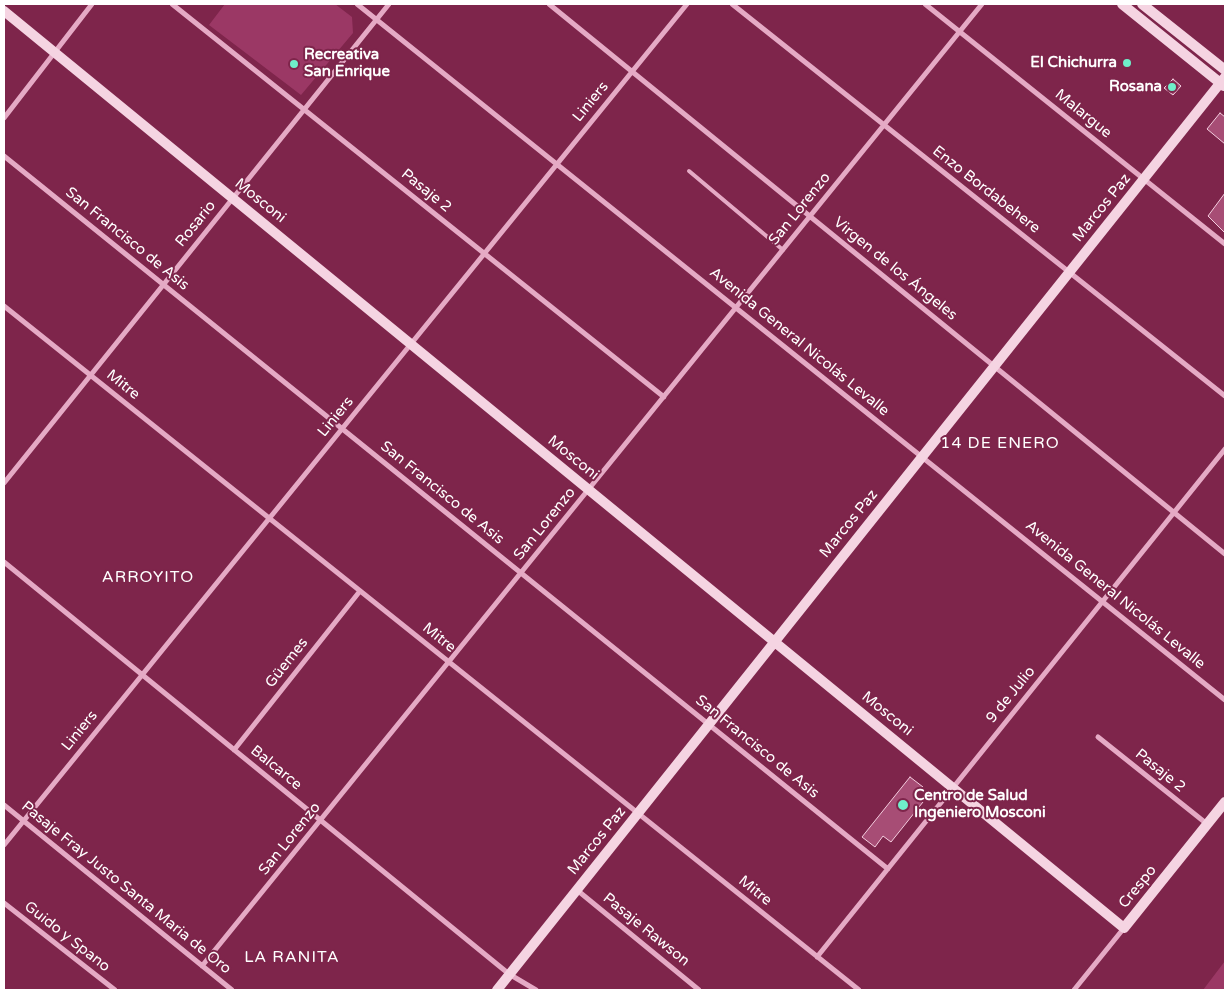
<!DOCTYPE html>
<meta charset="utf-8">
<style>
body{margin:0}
#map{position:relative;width:1229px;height:994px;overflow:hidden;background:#7e254b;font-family:"Varela Round",sans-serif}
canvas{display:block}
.frame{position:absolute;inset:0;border:5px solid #fff;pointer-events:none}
</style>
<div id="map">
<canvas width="1229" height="994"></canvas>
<div class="frame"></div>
</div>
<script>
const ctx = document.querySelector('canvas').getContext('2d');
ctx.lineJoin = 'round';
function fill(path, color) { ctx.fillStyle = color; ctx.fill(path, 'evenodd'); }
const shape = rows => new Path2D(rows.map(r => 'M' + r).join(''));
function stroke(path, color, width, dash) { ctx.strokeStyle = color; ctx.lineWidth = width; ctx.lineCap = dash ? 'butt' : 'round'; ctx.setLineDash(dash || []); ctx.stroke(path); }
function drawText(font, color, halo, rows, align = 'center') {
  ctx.font = font + ' "Varela Round",sans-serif'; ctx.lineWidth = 4; ctx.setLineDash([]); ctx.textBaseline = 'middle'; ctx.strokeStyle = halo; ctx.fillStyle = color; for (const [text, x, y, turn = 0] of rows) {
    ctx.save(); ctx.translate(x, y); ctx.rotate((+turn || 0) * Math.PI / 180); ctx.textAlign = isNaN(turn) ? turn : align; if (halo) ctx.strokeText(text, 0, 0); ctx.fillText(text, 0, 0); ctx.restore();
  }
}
const green = shape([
 [225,4,335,4,352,17,353,33,301,95,209,25],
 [1225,961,1225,990,1203,990]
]);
const building = shape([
 [1173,79,1181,86,1173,95,1164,88,1173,79],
 [1220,113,1225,117,1225,144,1207,129,1220,113],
 [1225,193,1225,233,1208,216,1225,193],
 [910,777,923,787,915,796,923,802,891,842,883,836,875,847,862,837,910,777]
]);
const lane = shape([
 [689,171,783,250]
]);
const street = shape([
 [172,4,664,397],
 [357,4,1225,700],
 [549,4,1225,554],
 [732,4,1225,396],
 [925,4,1225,244],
 [4,118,92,4],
 [4,156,888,869],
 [4,306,859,990],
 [4,483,389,4],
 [4,562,509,974,536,990],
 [1098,737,1207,824],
 [234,750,360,591],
 [4,805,232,990],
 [4,845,687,4],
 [577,890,699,990],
 [4,903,115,990],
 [817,957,1225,449],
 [202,966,982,4],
 [1074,990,1124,928]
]);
const secondary = shape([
 [1122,4,1224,86],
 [1142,4,1225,70],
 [4,11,1124,928,1225,802],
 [497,990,1225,77]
]);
const markers = [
 [1127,63,5,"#6fefca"],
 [294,64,5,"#6fefca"],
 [1172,87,5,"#6fefca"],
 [903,805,6,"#6fefca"]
];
const poiNames = [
 ["Recreativa",304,55],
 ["San Enrique",304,72],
 ["El Chichurra",1117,63,"right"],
 ["Rosana",1162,87,"right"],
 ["Centro de Salud",914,796],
 ["Ingeniero Mosconi",914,813]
];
const streetNames = [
 ["Liniers",591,102,-51],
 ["Malargue",1083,114,39],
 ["Enzo Bordabehere",986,190,38],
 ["Pasaje 2",426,191,39],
 ["Mosconi",260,201,39],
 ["Marcos Paz",1102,208,-51],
 ["San Lorenzo",800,209,-51],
 ["Rosario",196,224,-51],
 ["San Francisco de Asis",127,239,39],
 ["Virgen de los Ángeles",895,269,39],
 ["Avenida General Nicolás Levalle",799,342,39],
 ["Mitre",123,385,39],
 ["Liniers",336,417,-51],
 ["Mosconi",573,458,39],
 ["San Francisco de Asis",442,493,39],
 ["San Lorenzo",545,524,-51],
 ["Marcos Paz",849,524,-51],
 ["Avenida General Nicolás Levalle",1115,595,39],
 ["Mitre",439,638,39],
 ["Güemes",287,663,-52],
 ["9 de Julio",1011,695,-51],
 ["Mosconi",887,714,39],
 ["Liniers",80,731,-51],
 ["San Francisco de Asis",757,747,39],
 ["Balcarce",276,768,39],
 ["Pasaje 2",1160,771,39],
 ["San Lorenzo",290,839,-51],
 ["Marcos Paz",597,841,-51],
 ["Crespo",1138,887,-51],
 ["Pasaje Fray Justo Santa Maria de Oro",126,888,39],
 ["Mitre",755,891,39],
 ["Pasaje Rawson",646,930,39],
 ["Guido y Spano",67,937,38]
];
const neighbourhoodNames = [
 ["14 DE ENERO",1000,444],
 ["ARROYITO",148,578],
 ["LA RANITA",292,958]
];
fill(green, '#9b3865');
fill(building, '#a74d75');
stroke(building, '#f4cddf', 1);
stroke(lane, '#e5aac5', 4);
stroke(street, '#e5aac5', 5);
stroke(secondary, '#f5d4e2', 10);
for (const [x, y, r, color] of markers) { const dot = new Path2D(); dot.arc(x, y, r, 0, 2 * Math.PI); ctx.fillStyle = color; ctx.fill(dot); stroke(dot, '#7e254b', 2); }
drawText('bold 15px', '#fff', '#7e254b', poiNames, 'left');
drawText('15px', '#fff', '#7e254b', streetNames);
ctx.letterSpacing = '1px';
drawText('16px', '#fff', '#7e254b', neighbourhoodNames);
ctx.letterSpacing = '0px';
</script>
